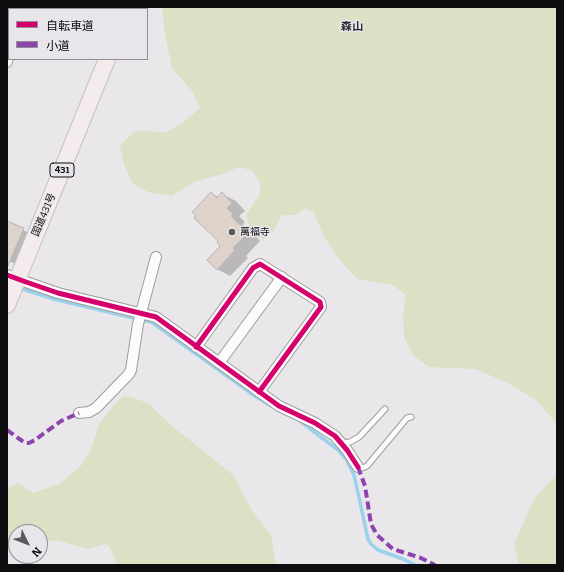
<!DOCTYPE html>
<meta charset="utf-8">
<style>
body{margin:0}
#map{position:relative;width:564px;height:572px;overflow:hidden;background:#e9e7ea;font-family:Bitter,"Noto Sans JP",serif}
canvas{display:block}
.frame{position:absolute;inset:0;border:8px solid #0d0c0e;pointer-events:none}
.legend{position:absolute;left:8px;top:8px;width:140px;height:52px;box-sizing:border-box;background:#e9e6eb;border:1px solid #918f93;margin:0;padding:5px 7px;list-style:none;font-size:12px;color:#0d0c0e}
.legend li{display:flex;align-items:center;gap:8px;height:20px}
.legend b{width:20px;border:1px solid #918f93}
.north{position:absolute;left:8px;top:524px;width:40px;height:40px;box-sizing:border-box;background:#e9e6eb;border:1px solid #918f93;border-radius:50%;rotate:133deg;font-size:11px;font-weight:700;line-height:16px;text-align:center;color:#0d0c0e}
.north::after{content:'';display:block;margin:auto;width:14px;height:18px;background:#5a595b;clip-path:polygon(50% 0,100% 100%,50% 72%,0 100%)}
</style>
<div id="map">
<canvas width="564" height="572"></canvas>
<div class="frame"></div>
<ul class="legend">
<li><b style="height:5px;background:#d6006c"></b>自転車道</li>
<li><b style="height:5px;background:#8e44ad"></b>小道</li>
</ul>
<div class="north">N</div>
</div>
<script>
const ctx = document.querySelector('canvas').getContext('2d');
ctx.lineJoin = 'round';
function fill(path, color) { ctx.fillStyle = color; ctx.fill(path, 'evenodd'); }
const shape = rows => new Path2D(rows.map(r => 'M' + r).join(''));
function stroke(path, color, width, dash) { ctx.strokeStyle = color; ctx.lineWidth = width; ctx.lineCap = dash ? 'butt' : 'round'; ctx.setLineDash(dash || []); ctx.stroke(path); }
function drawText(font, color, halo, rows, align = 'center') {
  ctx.font = font + ' Bitter,"Noto Sans JP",serif'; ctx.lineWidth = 3; ctx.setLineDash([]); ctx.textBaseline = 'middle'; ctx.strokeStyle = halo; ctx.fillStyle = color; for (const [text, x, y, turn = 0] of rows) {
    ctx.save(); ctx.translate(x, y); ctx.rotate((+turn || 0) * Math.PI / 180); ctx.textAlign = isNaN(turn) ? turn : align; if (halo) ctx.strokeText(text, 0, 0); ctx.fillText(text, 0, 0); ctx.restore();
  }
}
const green = shape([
 [162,7,557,7,557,424,536,400,506,382,475,369,429,367,413,355,404,337,403,314,406,295,393,285,357,279,338,258,323,235,314,212,304,209,295,215,282,215,274,230,264,239,254,238,246,215,260,194,260,182,251,170,238,167,223,174,194,182,172,196,148,192,132,183,124,165,120,146,133,132,144,130,165,133,184,122,200,108,193,92,172,68,165,34],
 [123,396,131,397,148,403,172,426,233,475,251,509,271,535,276,565,117,565,109,546,104,544,89,549,55,540,40,543,40,532,16,532,16,552,7,551,7,490,18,483,33,493,59,484,80,467,90,452,99,424,116,403],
 [557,474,557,565,520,565,518,562,514,544,534,499]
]);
const water = shape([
 [7,279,152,319,243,385,259,401,151,324,54,301,7,286]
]);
const shadow = shape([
 [212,193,219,198,222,194,236,201,245,211,239,216,245,222,243,224,260,241,246,256,248,258,230,276,217,269,222,246],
 [7,222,33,235,20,266,7,260]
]);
const stream = shape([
 [249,392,271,406],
 [300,421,338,450,346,459,354,475,368,539,371,544,378,550,403,559,415,565]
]);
const building = shape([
 [211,192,217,198,222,192,232,203,227,208,233,214,231,216,248,233,233,248,235,250,217,270,207,260,220,246,217,242,218,241,194,218,196,215,192,212,211,192],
 [7,221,24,228,7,268,7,221]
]);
const service = shape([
 [7,8,12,9],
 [342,443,350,442,359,437,385,409],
 [358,467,362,468,367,466,407,418,411,417]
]);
const minor = shape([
 [7,36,9,39],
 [7,62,9,53],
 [7,275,26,282,58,293,156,317,279,406,315,423,335,436,347,450,358,467],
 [196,347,253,268,260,264,320,302,321,307,259,392],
 [219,363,282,277],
 [79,413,89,412,96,408,129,374,131,370,138,324,156,257]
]);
const trunk = shape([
 [124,9,124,7],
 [7,305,107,59]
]);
const quiet = shape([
 [7,430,25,443,29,443,35,440,61,421,79,413],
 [358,467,365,486,371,524,377,535,393,549,421,558,435,565]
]);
const cycleway = shape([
 [7,275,26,282,58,293,156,317,279,406,315,423,335,436,347,450,358,467],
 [196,347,253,268,260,264,320,302,321,307,259,392]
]);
const markers = [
 [232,232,4,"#5a595b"]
];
const shields = [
 [62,170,24]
];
const shieldNames = [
 ["431",62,170]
];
const streetNames = [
 ["国道431号",44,215,-67]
];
const poiNames = [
 ["萬福寺",240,232]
];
const neighbourhoodNames = [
 ["森山",352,27]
];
fill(green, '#dce0c4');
fill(water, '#9ad1eb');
fill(shadow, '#0003');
stroke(stream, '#9ad1eb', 3.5);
fill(building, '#ded2ca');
stroke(building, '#b7b5b6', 1);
stroke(service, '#9e9c9e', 7);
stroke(minor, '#9e9c9e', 12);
stroke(trunk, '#c2c1c3', 18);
stroke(service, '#fcfbfc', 5);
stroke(minor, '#fcfbfc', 10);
stroke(trunk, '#f4ecec', 16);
stroke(quiet, '#8e44ad', 4, [8, 4]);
stroke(cycleway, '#d6006c', 5);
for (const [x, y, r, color] of markers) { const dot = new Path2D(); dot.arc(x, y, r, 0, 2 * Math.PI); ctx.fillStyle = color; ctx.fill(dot); stroke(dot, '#e9e6eb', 1.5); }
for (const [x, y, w] of shields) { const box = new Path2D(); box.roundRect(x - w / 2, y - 7, w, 14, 3); ctx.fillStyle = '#e9e6eb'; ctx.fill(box); stroke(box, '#0d0c0e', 1); }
drawText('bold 9px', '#0d0c0e', null, shieldNames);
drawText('10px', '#0d0c0e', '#e9e6eb', streetNames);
drawText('10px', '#0d0c0e', '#e9e6eb', poiNames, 'left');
drawText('bold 11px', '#2e2b2f', '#e9e6eb', neighbourhoodNames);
</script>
